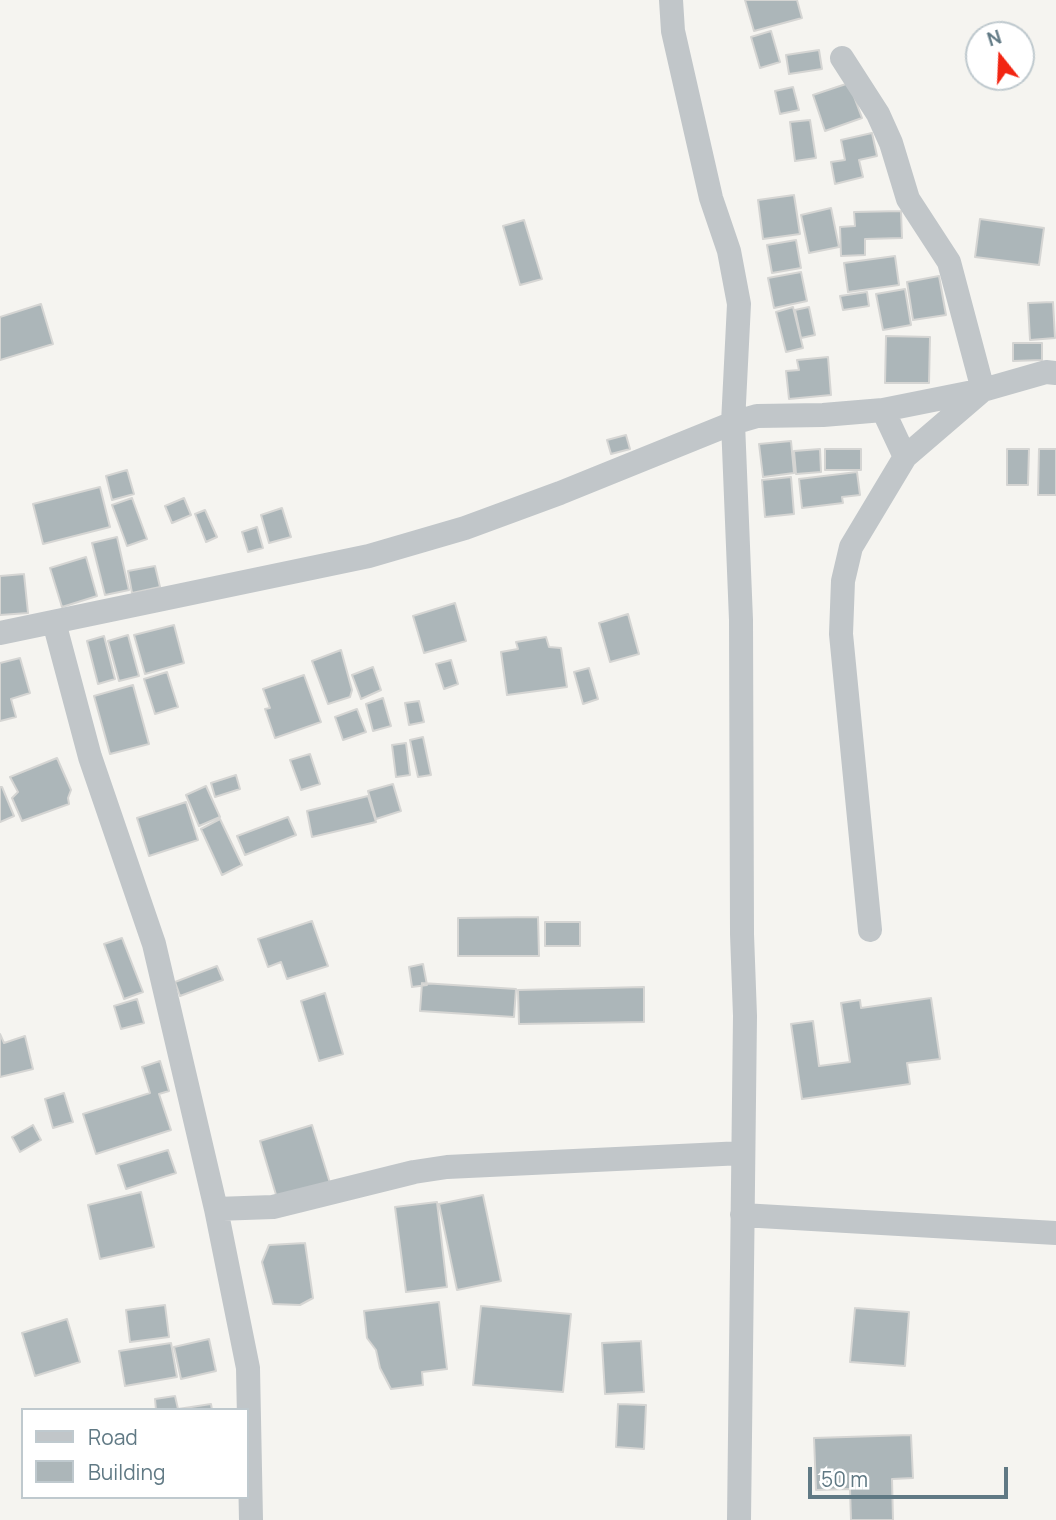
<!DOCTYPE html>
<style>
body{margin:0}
#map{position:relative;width:1056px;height:1520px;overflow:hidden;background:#f5f4f0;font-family:Manrope,sans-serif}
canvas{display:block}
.legend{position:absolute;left:21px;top:1408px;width:228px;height:91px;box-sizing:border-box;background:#fff;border:2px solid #bfc9ce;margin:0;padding:9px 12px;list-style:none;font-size:21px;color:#607984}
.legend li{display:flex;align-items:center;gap:14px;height:35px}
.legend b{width:35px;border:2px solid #bfc9ce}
.north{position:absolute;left:965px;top:21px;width:70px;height:70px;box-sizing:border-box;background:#fff;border:2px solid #bfc9ce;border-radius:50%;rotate:342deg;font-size:19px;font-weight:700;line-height:28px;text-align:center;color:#607984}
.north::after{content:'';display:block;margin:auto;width:24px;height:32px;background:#f22512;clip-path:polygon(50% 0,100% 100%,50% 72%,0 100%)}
.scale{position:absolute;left:808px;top:1467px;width:200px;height:32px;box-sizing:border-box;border:4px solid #607984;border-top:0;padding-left:9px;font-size:21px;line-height:24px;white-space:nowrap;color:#607984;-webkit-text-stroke:5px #fff;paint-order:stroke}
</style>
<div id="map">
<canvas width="1056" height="1520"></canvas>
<ul class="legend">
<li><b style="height:9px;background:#c1c6c9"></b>Road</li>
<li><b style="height:19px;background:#acb6b9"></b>Building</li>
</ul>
<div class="north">N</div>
<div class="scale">50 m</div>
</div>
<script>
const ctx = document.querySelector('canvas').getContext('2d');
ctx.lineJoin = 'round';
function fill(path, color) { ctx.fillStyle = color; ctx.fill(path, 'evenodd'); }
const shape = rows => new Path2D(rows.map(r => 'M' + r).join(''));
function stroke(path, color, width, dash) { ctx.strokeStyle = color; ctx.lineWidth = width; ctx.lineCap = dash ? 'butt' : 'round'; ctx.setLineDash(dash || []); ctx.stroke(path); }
const building = shape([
 [745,0,797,0,802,18,754,31,745,0],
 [771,31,780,62,760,68,751,37,771,31],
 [819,50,822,69,789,74,786,55,819,50],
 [849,83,862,118,825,131,813,95,849,83],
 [793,87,799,110,780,114,775,91,793,87],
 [810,120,816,158,795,161,790,122,810,120],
 [872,133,877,156,859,160,863,177,835,184,831,162,845,160,841,140,872,133],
 [794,195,800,234,763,239,758,200,794,195],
 [831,208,839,247,809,253,801,215,831,208],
 [901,211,902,238,865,239,865,255,841,256,840,227,855,226,854,212,901,211],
 [980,219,1044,228,1039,265,975,257,980,219],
 [524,220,542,279,520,285,503,226,524,220],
 [796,240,801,268,772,273,767,245,796,240],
 [895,256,899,285,848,292,844,263,895,256],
 [801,272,807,301,774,308,768,278,801,272],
 [939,276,946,315,913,320,907,282,939,276],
 [905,289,911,325,883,330,876,294,905,289],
 [867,292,869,306,843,310,840,296,867,292],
 [1053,302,1055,338,1030,340,1028,303,1053,302],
 [41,304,53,344,0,360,0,317,41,304],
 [793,307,803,348,786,352,776,312,793,307],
 [809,307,815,335,801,338,795,310,809,307],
 [886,336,930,337,929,383,885,383,886,336],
 [1013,343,1042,343,1042,360,1013,361,1013,343],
 [828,357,831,395,789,399,786,371,799,370,797,360,828,357],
 [626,435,630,449,611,454,607,440,626,435],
 [791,441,794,473,763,477,759,444,791,441],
 [820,449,821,472,796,474,794,451,820,449],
 [825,449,861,449,861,470,825,470,825,449],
 [1007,449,1029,449,1028,485,1007,485,1007,449],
 [1039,449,1056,449,1056,495,1038,495,1039,449],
 [127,470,134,494,112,500,106,476,127,470],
 [857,472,860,495,842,497,843,503,802,508,799,479,857,472],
 [791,477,794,514,765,517,762,480,791,477],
 [100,487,110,527,43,544,33,504,100,487],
 [132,498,147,539,127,546,112,505,132,498],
 [184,498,191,515,172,523,165,506,184,498],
 [282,508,291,537,269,543,261,515,282,508],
 [205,510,217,537,206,542,195,514,205,510],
 [257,527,263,548,248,552,242,532,257,527],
 [117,537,129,590,105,595,92,543,117,537],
 [86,557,97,596,62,607,50,568,86,557],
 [155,566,160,587,132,593,128,571,155,566],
 [24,574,28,613,0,615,0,576,24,574],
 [455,603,466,641,424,653,413,616,455,603],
 [628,614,639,654,610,662,599,623,628,614],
 [174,625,184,663,145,674,134,635,174,625],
 [128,635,139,676,119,681,108,641,128,635],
 [104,636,115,679,98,684,87,641,104,636],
 [546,637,549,647,561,648,567,687,507,695,501,652,518,649,516,642,546,637],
 [341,650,352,690,350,697,328,704,312,661,341,650],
 [20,658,30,693,11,699,16,717,0,721,0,663,20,658],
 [451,660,458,684,444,689,436,664,451,660],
 [373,667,381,690,361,699,352,675,373,667],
 [589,668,598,699,583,704,574,672,589,668],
 [167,672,178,707,155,714,144,679,167,672],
 [304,675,321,722,275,738,265,709,270,708,263,689,304,675],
 [133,685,149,744,110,754,94,696,133,685],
 [383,698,391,726,373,731,366,704,383,698],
 [419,701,424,722,409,725,405,703,419,701],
 [357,709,366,732,343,740,335,717,357,709],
 [423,737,431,775,418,777,410,740,423,737],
 [406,743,410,775,396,777,392,745,406,743],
 [310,754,320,784,301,790,290,760,310,754],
 [57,758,71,790,68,798,69,804,22,821,12,798,18,792,10,777,57,758],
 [236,775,240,789,215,797,211,783,236,775],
 [393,784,401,811,376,819,368,791,393,784],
 [206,786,220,817,199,826,186,795,206,786],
 [0,787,2,787,14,816,0,822,0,787],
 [368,796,376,822,312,837,307,811,368,796],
 [186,802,198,840,149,856,137,818,186,802],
 [288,817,296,835,245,855,237,836,288,817],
 [220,819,242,865,222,875,201,829,220,819],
 [538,917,539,956,458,956,458,918,538,917],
 [312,921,328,966,287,979,281,962,268,967,258,939,312,921],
 [545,922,580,922,580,946,545,946,545,922],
 [122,938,143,992,124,999,104,944,122,938],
 [423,964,427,985,412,987,409,967,423,964],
 [217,966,223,980,180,996,175,982,217,966],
 [422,983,516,989,514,1017,420,1011,422,983],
 [644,987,644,1022,519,1024,518,990,644,987],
 [325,993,343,1054,319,1061,301,1001,325,993],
 [931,998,940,1059,907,1063,910,1084,802,1099,791,1024,813,1021,819,1066,850,1062,841,1003,860,1000,861,1008,931,998],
 [137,999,144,1023,121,1029,114,1006,137,999],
 [0,1034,4,1043,25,1036,33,1069,0,1077,0,1034],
 [160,1061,169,1091,159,1094,171,1130,96,1154,83,1114,150,1093,142,1067,160,1061],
 [64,1093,73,1122,53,1128,45,1099,64,1093],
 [33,1125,41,1140,20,1152,12,1137,33,1125],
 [312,1125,330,1183,277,1198,260,1141,312,1125],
 [168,1150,176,1173,126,1189,118,1165,168,1150],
 [141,1192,154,1247,100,1259,88,1205,141,1192],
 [483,1195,501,1281,457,1290,439,1204,483,1195],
 [437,1202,447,1287,406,1292,395,1207,437,1202],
 [305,1243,313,1298,300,1305,273,1304,262,1262,269,1245,305,1243],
 [439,1302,447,1369,422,1372,423,1385,391,1389,380,1368,376,1350,367,1338,364,1311,439,1302],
 [165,1305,169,1337,130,1342,126,1310,165,1305],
 [481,1306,571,1314,563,1392,473,1385,481,1306],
 [855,1308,909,1312,905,1366,850,1362,855,1308],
 [67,1319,80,1362,35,1376,22,1333,67,1319],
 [209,1339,216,1371,181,1379,174,1347,209,1339],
 [641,1341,644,1392,605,1394,602,1343,641,1341],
 [171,1343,177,1377,125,1386,119,1351,171,1343],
 [175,1396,178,1409,211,1404,212,1410,156,1410,155,1399,175,1396],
 [618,1404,646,1405,644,1449,616,1447,618,1404],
 [911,1435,913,1478,892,1479,893,1520,851,1520,850,1489,816,1490,814,1438,911,1435]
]);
const minor = shape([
 [671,0,673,31,711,198,729,251,739,304,733,423,741,620,742,934,745,1016,739,1520],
 [842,58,878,114,891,143,908,199,949,262,983,390,905,457,851,547,843,581,841,634,870,930],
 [883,410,905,457],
 [54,622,90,757,154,944,216,1209,248,1368,251,1520],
 [0,633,369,556,465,528,560,493,733,423,757,416,823,415,883,410,983,390,1046,372,1056,373],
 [216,1209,273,1207,414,1172,447,1167,743,1153],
 [742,1215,1056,1233]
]);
fill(building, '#acb6b9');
stroke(building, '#d5d5d3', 2);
stroke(minor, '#c1c6c9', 24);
</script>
